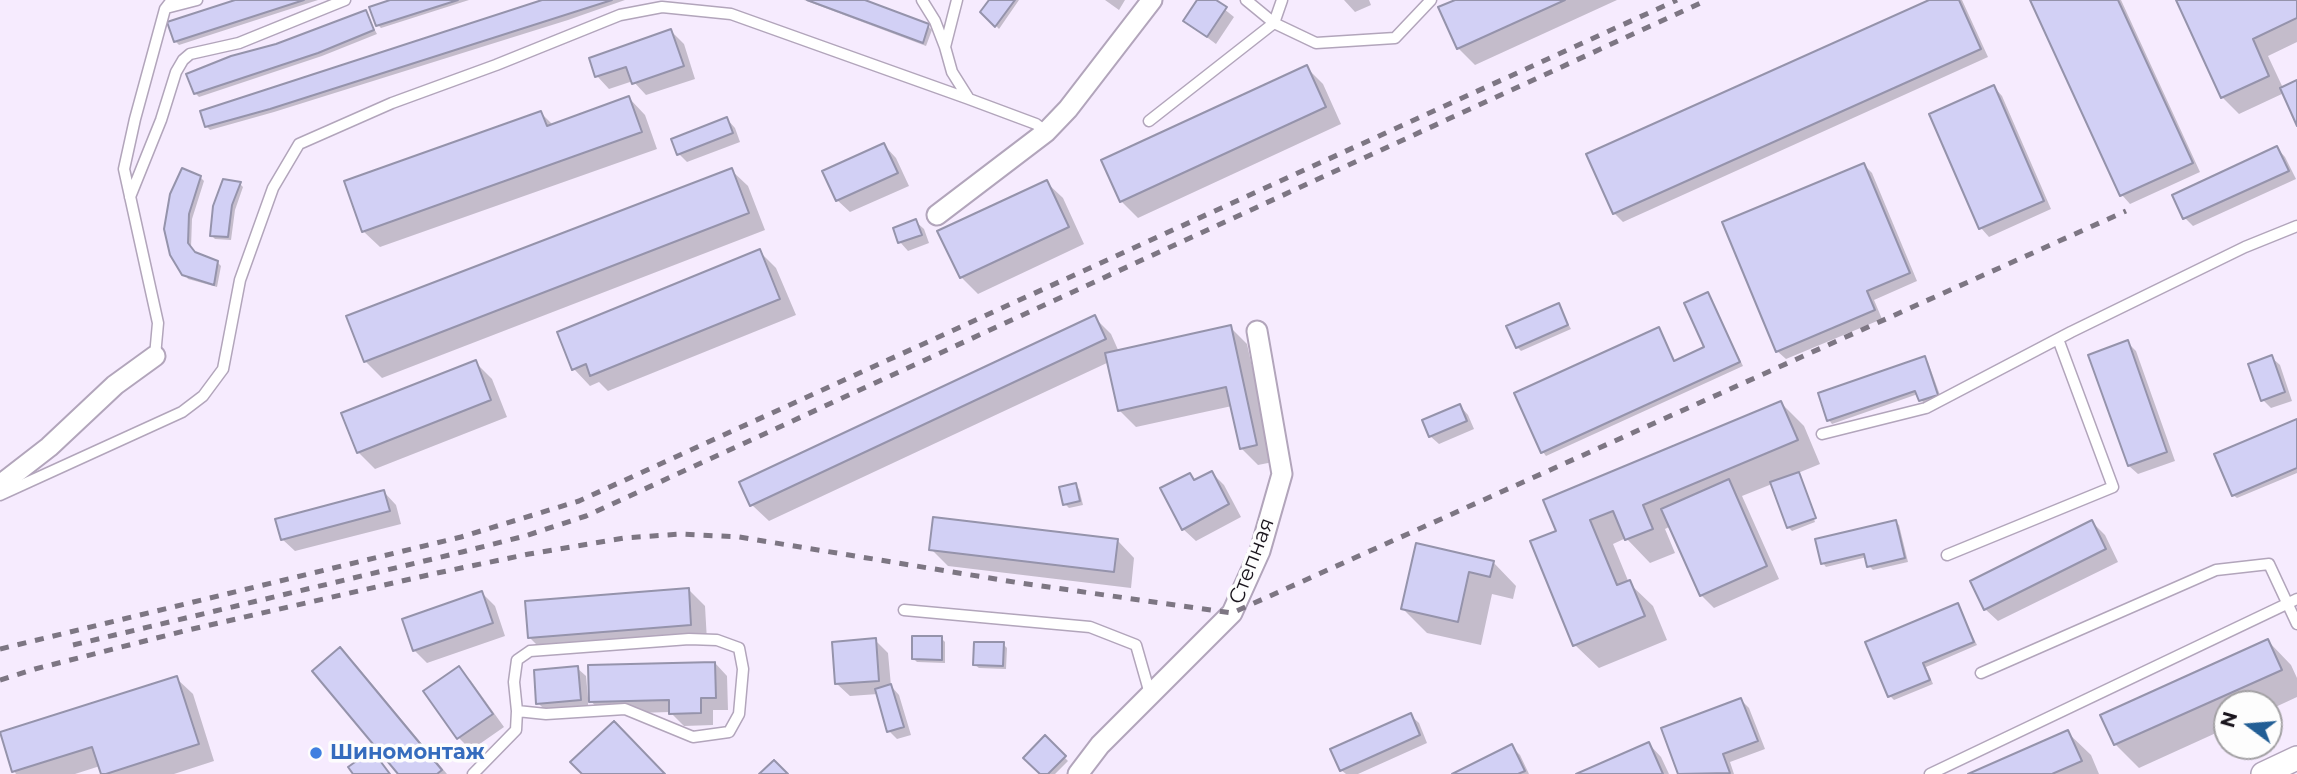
<!DOCTYPE html>
<meta charset="utf-8">
<style>
body{margin:0}
#map{position:relative;width:2297px;height:774px;overflow:hidden;background:#f6ebfe;font-family:Montserrat,sans-serif}
canvas{display:block}
.north{position:absolute;left:2213px;top:690px;width:70px;height:70px;box-sizing:border-box;background:#fdfdfd;border:2px solid #a2a0a3;border-radius:50%;rotate:286deg;font-size:19px;font-weight:700;line-height:28px;text-align:center;color:#1a151d}
.north::after{content:'';display:block;margin:auto;width:24px;height:32px;background:#225e95;clip-path:polygon(50% 0,100% 100%,50% 72%,0 100%)}
</style>
<div id="map">
<canvas width="2297" height="774"></canvas>
<div class="north">N</div>
</div>
<script>
const ctx = document.querySelector('canvas').getContext('2d');
ctx.lineJoin = 'round';
function fill(path, color) { ctx.fillStyle = color; ctx.fill(path, 'evenodd'); }
const shape = rows => new Path2D(rows.map(r => 'M' + r).join(''));
function stroke(path, color, width, dash) { ctx.strokeStyle = color; ctx.lineWidth = width; ctx.lineCap = dash ? 'butt' : 'round'; ctx.setLineDash(dash || []); ctx.stroke(path); }
function drawText(font, color, halo, rows, align = 'center') {
  ctx.font = font + ' Montserrat,sans-serif'; ctx.lineWidth = 7; ctx.setLineDash([]); ctx.textBaseline = 'middle'; ctx.strokeStyle = halo; ctx.fillStyle = color; for (const [text, x, y, turn = 0] of rows) {
    ctx.save(); ctx.translate(x, y); ctx.rotate((+turn || 0) * Math.PI / 180); ctx.textAlign = isNaN(turn) ? turn : align; if (halo) ctx.strokeText(text, 0, 0); ctx.fillText(text, 0, 0); ctx.restore();
  }
}
const shadow = shape([
 [241,0,318,0,179,45,175,41],
 [395,0,469,0,381,28,378,25],
 [551,0,625,0,568,20,274,112,210,130,206,126],
 [804,0,860,0,928,26,932,30,926,46],
 [992,0,1019,0,999,29,983,12],
 [1105,0,1125,0,1119,10],
 [1199,0,1213,0,1234,17,1216,44,1185,21],
 [1344,0,1369,0,1371,5,1355,12],
 [1459,0,1617,0,1475,65,1458,48],
 [1933,0,1962,0,1988,57,1623,222,1614,213],
 [2032,0,2121,0,2200,172,2130,204,2122,195],
 [2178,0,2297,0,2297,42,2268,56,2283,88,2297,82,2297,122,2284,93,2239,114,2222,97],
 [365,12,377,34,322,56,199,97,195,93,277,46],
 [671,31,684,44,695,79,646,95,633,81,609,89,597,76],
 [1306,67,1323,84,1341,124,1138,218,1121,201],
 [1994,87,2002,96,2051,209,1989,237,1981,228,1931,114],
 [629,98,645,115,657,149,380,247,363,231,541,113,553,125],
 [727,119,735,128,740,142,687,162,679,154],
 [884,145,896,158,909,186,850,212,837,200],
 [2277,148,2285,157,2296,179,2193,226,2185,218],
 [1864,165,1872,173,1917,281,1874,300,1882,319,1786,359,1777,351],
 [731,170,748,186,765,230,382,378,365,361],
 [200,177,204,181,192,219,191,248,196,254,217,262,221,266,217,287,188,279,171,254],
 [1046,182,1063,198,1084,244,978,294,961,277],
 [240,184,243,187,235,210,231,240,215,239,212,236],
 [915,221,924,229,929,243,908,251,900,242],
 [759,251,776,268,796,315,608,391,599,382,590,386,574,369],
 [1708,294,1743,366,1546,456,1543,452,1658,329,1676,363,1706,348],
 [1558,305,1571,329,1521,351,1517,347],
 [1094,317,1111,334,1119,352,1230,327,1247,344,1273,462,1258,465,1241,448,1232,406,1136,427,1119,410,1109,362,769,521,752,505],
 [2127,342,2136,351,2175,461,2138,474,2129,466,2090,356],
 [2271,357,2280,365,2292,401,2271,408,2263,400],
 [1925,358,1928,362,1941,398,1924,404,1918,394,1832,424,1829,420],
 [475,362,492,379,507,417,375,469,358,452],
 [1781,403,1804,426,1820,464,1798,473,1815,522,1792,531,1788,527,1772,484,1742,496,1779,579,1714,608,1701,595,1671,526,1665,529,1675,553,1650,563,1626,538,1613,544,1629,583,1653,606,1667,640,1599,668,1575,645,1558,531],
 [1460,406,1468,415,1474,429,1439,444,1430,436],
 [2297,422,2297,473,2237,498,2233,495],
 [1212,473,1224,485,1241,517,1196,541,1183,529,1190,475,1196,481],
 [1075,485,1079,489,1083,505,1069,508,1065,504],
 [384,492,396,505,401,524,295,551,282,539],
 [1896,522,1899,525,1908,562,1873,570,1869,566,1867,557,1826,567,1823,563],
 [2092,522,2105,535,2118,562,1998,621,1985,609],
 [1118,541,1134,558,1131,588,948,566,931,549],
 [1418,545,1493,562,1516,586,1513,599,1492,594,1481,645,1427,633,1403,609],
 [688,589,705,606,707,641,546,654,529,637],
 [482,593,495,606,505,636,427,663,414,650],
 [1957,605,1977,645,1926,667,1933,684,1894,700,1890,696,1867,643],
 [941,638,945,642,945,663,917,662,914,659],
 [875,640,888,653,891,686,899,695,911,735,897,739,889,731,878,694,850,696,837,684],
 [2268,641,2291,665,2297,678,2297,697,2269,710,2269,704,2227,704,2227,728,2139,768,2115,744],
 [1003,644,1007,648,1006,669,979,668,975,665],
 [340,649,357,666,447,774,400,774],
 [715,663,727,676,728,710,713,710,713,725,684,726,670,712,603,714,588,698,588,707,546,711,538,703,577,668,586,676,588,698],
 [458,668,471,681,504,727,471,750,459,738],
 [176,678,193,694,214,761,174,774,102,774,100,766,75,774,16,774,14,771],
 [1741,700,1749,708,1765,749,1730,762,1734,774,1680,774,1663,729],
 [1410,715,1419,723,1427,743,1358,774,1346,774,1341,770],
 [2067,732,2091,755,2099,774,1972,774],
 [1045,738,1068,761,1055,774,1042,774],
 [1649,744,1661,757,1669,774,1581,774],
 [1511,746,1520,755,1529,774,1456,774]
]);
const building = shape([
 [235,0,304,0,174,42,167,22,235,0],
 [390,0,458,0,376,26,369,7,390,0],
 [542,0,612,0,270,109,205,127,200,111,542,0],
 [807,0,865,0,929,24,923,43,807,0],
 [989,0,1015,0,995,27,980,12,989,0],
 [1197,0,1216,0,1227,7,1207,37,1183,21,1197,0],
 [1455,0,1565,0,1457,49,1438,7,1455,0],
 [1929,0,1959,0,1981,49,1613,214,1586,154,1929,0],
 [2030,0,2118,0,2193,163,2120,196,2030,0],
 [2176,0,2297,0,2297,18,2253,39,2269,76,2221,98,2176,0],
 [366,10,374,30,318,53,194,94,186,74,231,56,276,44,366,10],
 [671,29,684,66,632,84,626,67,595,77,589,58,671,29],
 [1307,65,1326,107,1120,202,1101,160,1307,65],
 [2297,80,2297,126,2280,88,2297,80],
 [1994,85,2044,201,1979,229,1929,114,1994,85],
 [629,96,642,132,362,232,344,181,541,111,547,126,629,96],
 [727,117,733,133,677,155,671,139,727,117],
 [884,143,898,173,836,201,822,171,884,143],
 [2277,146,2289,171,2183,219,2172,195,2277,146],
 [1864,163,1910,273,1867,291,1875,310,1776,352,1722,222,1864,163],
 [182,168,201,176,189,214,188,243,195,252,218,261,214,285,182,275,170,255,164,229,170,194,182,168],
 [732,168,749,213,364,362,346,316,732,168],
 [223,179,241,182,232,205,228,237,210,236,213,206,223,179],
 [1047,180,1069,227,960,278,937,231,1047,180],
 [916,219,922,235,898,243,893,228,916,219],
 [760,249,780,299,590,376,586,364,572,370,557,332,760,249],
 [1708,292,1740,362,1541,453,1514,393,1659,327,1674,361,1704,347,1684,303,1708,292],
 [1559,303,1568,325,1516,348,1506,326,1559,303],
 [1095,315,1106,339,750,506,739,482,1095,315],
 [1231,325,1257,445,1240,449,1226,387,1118,411,1105,353,1231,325],
 [2128,340,2167,452,2128,466,2088,355,2128,340],
 [2272,355,2285,392,2261,401,2248,364,2272,355],
 [1925,356,1938,395,1919,401,1915,391,1827,421,1818,393,1925,356],
 [476,360,491,400,357,453,341,413,476,360],
 [1781,401,1798,440,1643,505,1653,529,1625,540,1613,511,1590,520,1617,585,1630,580,1645,616,1573,646,1530,541,1556,531,1543,500,1781,401],
 [1460,404,1467,421,1429,437,1422,420,1460,404],
 [2297,419,2297,468,2232,496,2214,454,2297,419],
 [1212,471,1229,504,1182,530,1160,488,1190,473,1194,480,1212,471],
 [1799,472,1816,518,1787,528,1770,482,1799,472],
 [1729,479,1767,566,1700,596,1661,509,1729,479],
 [1076,483,1080,501,1063,505,1059,487,1076,483],
 [384,490,390,511,281,540,275,519,384,490],
 [933,517,1118,539,1114,572,929,550,933,517],
 [1896,520,1905,558,1867,567,1864,554,1821,564,1815,539,1896,520],
 [2092,520,2106,549,1984,610,1970,581,2092,520],
 [1416,543,1494,561,1490,577,1469,572,1458,622,1401,609,1416,543],
 [689,588,691,625,528,638,525,601,689,588],
 [482,591,493,623,413,651,402,619,482,591],
 [1958,603,1974,642,1923,663,1930,680,1888,697,1865,642,1958,603],
 [912,636,942,636,942,660,912,659,912,636],
 [876,638,879,681,835,684,832,642,876,638],
 [2268,639,2282,670,2114,745,2100,715,2268,639],
 [974,642,1004,642,1003,666,973,665,974,642],
 [340,647,442,770,437,774,398,774,312,671,340,647],
 [715,662,716,698,701,698,701,713,669,714,669,700,589,702,588,665,715,662],
 [459,666,493,714,457,739,423,691,459,666],
 [578,666,581,700,536,704,534,670,578,666],
 [177,676,199,744,106,774,101,774,92,747,12,772,0,732,177,676],
 [891,684,904,727,887,732,875,689,891,684],
 [1741,698,1758,741,1723,754,1730,773,1678,774,1661,728,1741,698],
 [1411,713,1420,735,1340,771,1330,749,1411,713],
 [614,721,665,774,582,774,570,762,614,721],
 [2068,730,2082,761,2052,774,1968,774,2068,730],
 [1045,735,1066,756,1048,774,1040,774,1023,758,1045,735],
 [1649,742,1663,774,1576,774,1649,742],
 [1512,744,1525,771,1518,774,1452,774,1512,744],
 [372,750,390,774,353,774,348,767,372,750],
 [774,760,788,774,759,774,774,760]
]);
const service = shape([
 [922,0,935,21,945,47],
 [957,0,945,47,952,72,969,99,1036,124,1046,132],
 [1282,0,1274,23,1316,43,1395,38,1431,0],
 [166,8,197,0],
 [1149,121,1274,23,1246,0],
 [130,197,161,120,176,72,183,60,190,54,239,43,345,0],
 [155,356,158,323,124,169,135,119,165,9,172,0],
 [1822,434,1926,408,2071,332,2245,247,2297,226],
 [0,495,182,412,203,396,223,369,240,280,273,188,299,144,392,103,496,65,620,15,662,7,731,14,969,99],
 [1947,555,2113,487,2058,339],
 [904,610,1090,627,1136,645,1150,694],
 [1981,673,2216,570,2269,564,2297,624],
 [473,774,516,730,517,711,514,682,517,660,530,651,689,639,717,640,739,648,743,669,739,714,729,732,693,737,625,709,546,714,517,711],
 [1930,774,2297,599]
]);
const minor = shape([
 [937,215,1046,132,1068,109,1152,0],
 [0,485,49,447,115,385,155,356],
 [1078,774,1100,745,1232,613,1260,551,1282,474,1257,331]
]);
const tertiary = shape([
 [2263,774,2297,758]
]);
const rail = shape([
 [73,645,462,552,525,536,586,516,1707,0],
 [0,649,461,537,579,501,1677,0],
 [0,680,35,669,188,630,437,573,529,554,624,538,680,534,739,537,1020,583,1232,613,2126,211]
]);
const markers = [
 [316,753,7,"#3f7fe0"]
];
const streetNames = [
 ["Степная",1252,561,-69]
];
const shopNames = [
 ["Шиномонтаж",330,753]
];
fill(shadow, '#0003');
fill(building, '#d2d0f5');
stroke(building, '#9593ab', 2);
stroke(service, '#b2a5bb', 13);
stroke(minor, '#b2a5bb', 23);
stroke(tertiary, '#b2a5bb', 26);
stroke(service, '#fff', 10);
stroke(minor, '#fff', 19);
stroke(tertiary, '#fff', 23);
stroke(rail, '#7d7683', 5, [9, 9]);
for (const [x, y, r, color] of markers) { const dot = new Path2D(); dot.arc(x, y, r, 0, 2 * Math.PI); ctx.fillStyle = color; ctx.fill(dot); stroke(dot, '#fdfdfd', 2.5); }
drawText('21px', '#1a151d', '#fdfdfd', streetNames);
drawText('bold 21px', '#366cbe', '#fdfdfd', shopNames, 'left');
</script>
